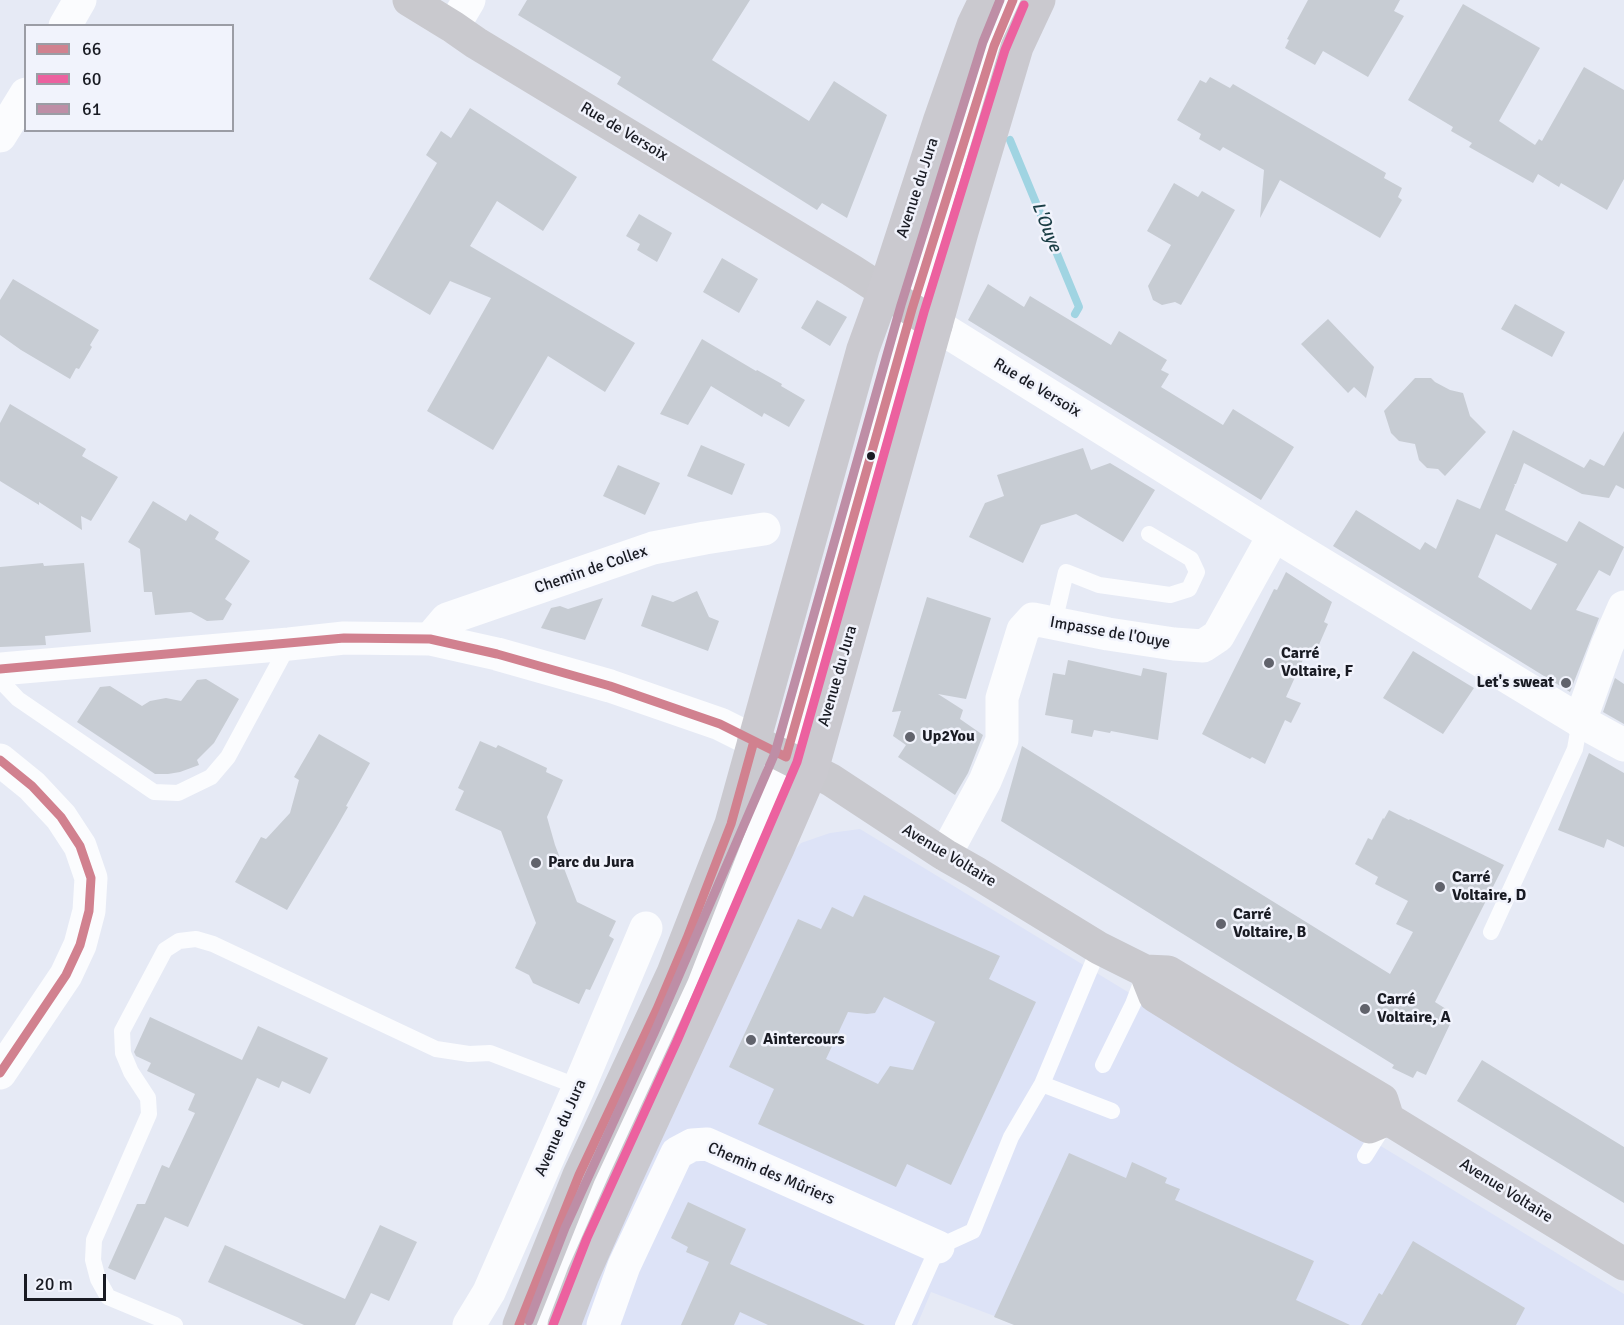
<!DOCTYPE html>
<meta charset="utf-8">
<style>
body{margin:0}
#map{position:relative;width:1624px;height:1325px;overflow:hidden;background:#e6eaf5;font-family:Signika,sans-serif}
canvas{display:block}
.legend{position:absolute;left:24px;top:24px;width:210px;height:108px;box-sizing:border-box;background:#f1f3fc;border:2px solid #9b9da5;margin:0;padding:8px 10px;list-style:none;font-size:18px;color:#191b23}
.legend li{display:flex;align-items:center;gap:12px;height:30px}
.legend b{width:30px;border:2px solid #9b9da5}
.scale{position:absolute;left:24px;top:1274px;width:82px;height:27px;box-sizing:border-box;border:3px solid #191b23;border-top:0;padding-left:8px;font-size:18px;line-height:21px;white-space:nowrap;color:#191b23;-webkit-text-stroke:4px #f1f3fc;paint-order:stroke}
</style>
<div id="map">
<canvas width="1624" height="1325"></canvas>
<ul class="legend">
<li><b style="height:8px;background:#d1818f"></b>66</li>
<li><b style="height:8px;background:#ec619f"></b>60</li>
<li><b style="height:8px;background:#be8ea6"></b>61</li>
</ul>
<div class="scale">20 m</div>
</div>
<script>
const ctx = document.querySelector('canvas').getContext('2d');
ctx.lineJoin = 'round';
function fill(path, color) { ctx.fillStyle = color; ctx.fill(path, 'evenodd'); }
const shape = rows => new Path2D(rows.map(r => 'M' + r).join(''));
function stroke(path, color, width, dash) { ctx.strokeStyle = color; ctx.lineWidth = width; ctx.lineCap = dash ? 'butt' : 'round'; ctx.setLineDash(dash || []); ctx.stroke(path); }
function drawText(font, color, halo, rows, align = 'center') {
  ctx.font = font + ' Signika,sans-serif'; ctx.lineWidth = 5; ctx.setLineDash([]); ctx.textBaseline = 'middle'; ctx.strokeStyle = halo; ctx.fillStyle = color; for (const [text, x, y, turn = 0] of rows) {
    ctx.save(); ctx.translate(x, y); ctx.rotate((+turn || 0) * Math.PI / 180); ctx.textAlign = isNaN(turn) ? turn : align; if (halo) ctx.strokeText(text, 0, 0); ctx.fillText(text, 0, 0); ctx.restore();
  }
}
const built = shape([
 [860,829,1624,1294,1624,1325,1018,1325,931,1292,917,1325,571,1325,779,868,801,843,830,833]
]);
const stream = shape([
 [1010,140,1079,307,1075,314]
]);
const building = shape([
 [527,0,750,0,712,60,809,121,834,81,887,115,847,218,822,203,817,210,617,84,621,77,518,15],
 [1308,0,1400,0,1394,11,1404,16,1368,77,1323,51,1315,65,1285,48,1289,40,1287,39],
 [1463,4,1540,48,1499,121,1535,145,1539,139,1542,141,1584,67,1624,90,1624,179,1607,210,1561,183,1559,187,1538,174,1533,183,1469,147,1472,143,1451,131,1453,127,1408,100],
 [1210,77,1230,88,1233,84,1386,173,1384,178,1402,188,1398,197,1402,200,1380,238,1280,180,1260,218,1264,170,1223,147,1220,151,1199,139,1201,134,1177,120,1200,80,1206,83],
 [470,108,577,177,543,231,497,201,470,246,635,343,605,392,548,356,493,450,427,411,491,298,450,281,430,315,369,279,437,163,426,155,441,131,451,138],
 [1174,183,1198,197,1202,191,1235,210,1181,305,1175,302,1162,305,1153,300,1148,286,1171,245,1147,231],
 [639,214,672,233,657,262,637,250,640,244,626,236],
 [722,258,758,279,739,313,703,292],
 [13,279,99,330,90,345,92,347,79,369,76,368,70,379,21,350,0,335,0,300],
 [988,284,1024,307,1030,296,1111,345,1119,331,1167,360,1161,370,1169,374,1161,387,1223,425,1233,409,1294,447,1261,500,968,320],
 [817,300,847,317,830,346,801,328],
 [1515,304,1565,332,1552,357,1501,329],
 [1328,319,1374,367,1366,398,1354,387,1348,393,1301,344],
 [702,339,756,371,757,370,782,384,781,386,805,400,789,427,764,413,762,417,711,386,688,425,660,414],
 [1415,378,1431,378,1435,382,1450,390,1463,393,1470,416,1486,432,1445,476,1438,469,1427,468,1419,460,1415,444,1399,441,1391,433,1384,411],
 [10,404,86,449,82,456,118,477,91,521,81,516,82,530,39,502,39,505,0,481,0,423],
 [1513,430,1584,468,1590,459,1604,466,1624,431,1624,489,1616,485,1609,498,1582,494,1524,463,1516,484,1514,484,1515,485,1505,510,1567,542,1579,521,1624,547,1610,576,1599,570,1576,610,1599,618,1570,692,1333,546,1356,510,1420,550,1425,542,1436,549,1457,499,1480,509],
 [1496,534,1557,564,1531,610,1478,577],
 [701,445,745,464,732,495,687,476],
 [1083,448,1091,470,1110,463,1155,490,1123,542,1076,514,1041,525,1023,563,969,537,985,503,1004,496,997,475],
 [618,465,660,483,645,515,603,496],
 [153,501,186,521,190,514,219,532,215,539,250,561,225,599,232,604,223,620,207,621,191,612,155,615,152,592,144,592,140,549,128,542],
 [43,563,44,566,84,563,91,632,45,636,46,645,0,647,0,567],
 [1286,572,1332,602,1324,622,1328,624,1314,656,1306,653,1286,697,1301,703,1291,723,1285,720,1265,764,1252,757,1250,759,1202,734,1274,589,1277,590],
 [697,591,709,617,719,621,708,651,641,626,652,595,673,602],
 [927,597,991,618,966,699,938,694,963,710,960,719,983,735,968,773,955,795,898,757,906,745,893,736,901,711,892,712],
 [603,598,585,640,541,628,551,608,560,606,568,609],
 [1413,651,1474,688,1443,734,1383,698],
 [1068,660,1141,676,1143,668,1167,673,1158,740,1111,731,1110,733,1094,730,1092,737,1071,733,1073,720,1045,715,1053,673,1065,675],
 [1615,678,1624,684,1624,724,1603,712],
 [206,679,239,699,214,743,197,760,199,765,180,772,168,774,155,774,77,722,100,687,110,686,142,706,150,701,166,698,181,701,197,680],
 [319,734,370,763,346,806,348,807,336,828,287,910,235,882,261,837,266,839,290,813,299,780,294,777],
 [480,741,496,748,498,745,547,768,546,772,563,780,547,817,555,845,577,902,616,921,609,936,614,939,590,990,586,989,579,1004,533,983,529,975,515,968,536,923,501,831,455,810,464,791,458,788],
 [1022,746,1390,974,1413,932,1396,924,1408,901,1375,884,1378,877,1355,864,1368,838,1372,840,1383,818,1384,819,1389,810,1409,820,1410,819,1504,865,1435,1002,1446,1009,1442,1018,1451,1022,1426,1075,1417,1071,1413,1078,1392,1068,1394,1065,1001,821],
 [1589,753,1624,773,1624,847,1607,839,1604,848,1558,830],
 [864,895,1000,956,989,979,1036,1002,951,1185,907,1164,896,1187,758,1124,774,1089,729,1067,798,919,821,929,832,907,853,917],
 [884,997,935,1022,913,1070,890,1066,878,1084,826,1059,848,1012,867,1014,875,1013],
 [150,1017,242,1060,258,1026,328,1058,310,1094,282,1081,279,1088,257,1078,188,1227,165,1217,135,1280,108,1268,137,1204,145,1204,162,1165,169,1168,195,1113,188,1110,195,1094,147,1071,151,1063,136,1056,134,1052],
 [1482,1060,1624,1147,1624,1203,1457,1101],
 [1069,1153,1126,1178,1132,1162,1167,1178,1165,1183,1180,1189,1175,1200,1314,1261,1296,1300,1350,1325,1014,1325,994,1317],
 [688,1202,746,1229,730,1264,865,1325,768,1325,740,1312,734,1325,681,1325,709,1262,686,1252,688,1247,671,1238],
 [380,1225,417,1242,389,1301,371,1293,355,1325,304,1325,208,1282,225,1245,345,1299],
 [1413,1241,1525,1308,1516,1325,1361,1325,1379,1293,1382,1295]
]);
const service = shape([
 [1054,623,1066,572,1099,585,1170,595,1189,589,1197,572,1191,559,1149,534],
 [0,680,18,699,154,792,178,793,211,777,228,757,289,644],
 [1491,932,1575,749,1580,721],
 [1103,1065,1133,1004,1144,975],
 [1042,1084,1112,1111],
 [1365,1156,1385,1124],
 [175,1325,108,1297,98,1279,93,1260,94,1240,149,1114,148,1098,131,1072,123,1053,122,1031,165,950,179,941,196,939,213,944,436,1049,469,1054,490,1053,579,1087],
 [540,1325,576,1233,666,1036,786,757,912,309,994,46,1006,14,1013,0],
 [903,1325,938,1247,973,1231,1011,1137,1042,1084,1099,948]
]);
const minor = shape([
 [65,26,80,0],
 [453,27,469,0],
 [0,136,26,94],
 [430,639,447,619,653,548,705,538,764,529],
 [0,669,289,644,344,638,430,639,497,654,610,686,720,724,754,741],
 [1580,721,1607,646,1624,607],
 [0,760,32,786,61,817,80,846,91,878,89,911,80,945,66,975,0,1073],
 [945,855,985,781,1002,740,1002,698,1023,630,1033,619,1108,634,1174,644,1203,646,1218,636,1274,535],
 [469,1325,489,1292,579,1087,646,928],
 [603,1325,624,1266,677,1153,692,1145,707,1144,938,1247]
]);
const tertiary = shape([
 [936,325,1274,535,1580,721,1624,745]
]);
const secondary = shape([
 [409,0,453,27,476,43,851,270,936,325],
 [754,741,831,780,945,855,975,872,1099,948,1145,971,1168,972,1382,1100,1388,1119,1624,1264],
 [1145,971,1155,996,1245,1052,1369,1127,1388,1119]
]);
const primary = shape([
 [519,1325,579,1175,673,973,731,824,863,349,884,291,939,122,973,25,985,0],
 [564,1325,583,1275,625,1180,779,846,812,770,962,232,1017,47,1039,0]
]);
const bus1 = shape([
 [0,669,344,638,430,639,497,654,610,686,720,724,786,757],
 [786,757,912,309,994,46,1013,0],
 [0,760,32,786,61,817,80,846,91,878,89,911,80,945,66,975,0,1073],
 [519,1325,579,1175,657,1009,687,938,731,824,754,741]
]);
const bus2 = shape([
 [553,1325,587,1238,677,1041,797,762,924,312,1005,50,1024,5]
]);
const bus3 = shape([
 [529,1321,565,1228,655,1031,775,753,901,305,983,42,1000,0]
]);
const markers = [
 [871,456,5,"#191b23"],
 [1269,663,6,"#61636c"],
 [1566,683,6,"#61636c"],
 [910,737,6,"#61636c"],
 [536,863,6,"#61636c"],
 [1440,887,6,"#61636c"],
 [1221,924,6,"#61636c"],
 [1365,1009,6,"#61636c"],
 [751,1040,6,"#61636c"]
];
const streetNames = [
 ["Rue de Versoix",624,132,31],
 ["Avenue du Jura",918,188,-72],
 ["Rue de Versoix",1037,388,31],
 ["Chemin de Collex",591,570,-19],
 ["Impasse de l'Ouye",1110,633,10],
 ["Avenue du Jura",838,676,-74],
 ["Avenue Voltaire",949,856,31],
 ["Avenue du Jura",561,1128,-66],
 ["Chemin des Mûriers",771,1174,23],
 ["Avenue Voltaire",1506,1191,32]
];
const poiNames = [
 ["Carré",1281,654],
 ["Voltaire, F",1281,672],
 ["Let's sweat",1554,683,"right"],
 ["Up2You",922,737],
 ["Parc du Jura",548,863],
 ["Carré",1452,878],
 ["Voltaire, D",1452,896],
 ["Carré",1233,915],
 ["Voltaire, B",1233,933],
 ["Carré",1377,1000],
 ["Voltaire, A",1377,1018],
 ["Aintercours",763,1040]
];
const waterNames = [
 ["L'Ouye",1046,227,68]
];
fill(built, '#dde3f7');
stroke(stream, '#a0d4e2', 8);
fill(building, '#c7ccd3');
stroke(service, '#fbfcfe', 16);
stroke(minor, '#fbfcfe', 33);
stroke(tertiary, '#fbfcfe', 33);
stroke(secondary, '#c9c9ce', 33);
stroke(primary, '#cac9cf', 33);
stroke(bus1, '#d1818f', 9);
stroke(bus2, '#ec619f', 9);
stroke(bus3, '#be8ea6', 9);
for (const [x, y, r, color] of markers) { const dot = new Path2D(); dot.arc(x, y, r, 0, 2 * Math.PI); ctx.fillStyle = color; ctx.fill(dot); stroke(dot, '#f1f3fc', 2); }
drawText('16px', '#191b23', '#f1f3fc', streetNames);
drawText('bold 16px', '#191b23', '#f1f3fc', poiNames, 'left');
drawText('italic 18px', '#1a3d44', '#f1f3fc', waterNames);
</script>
